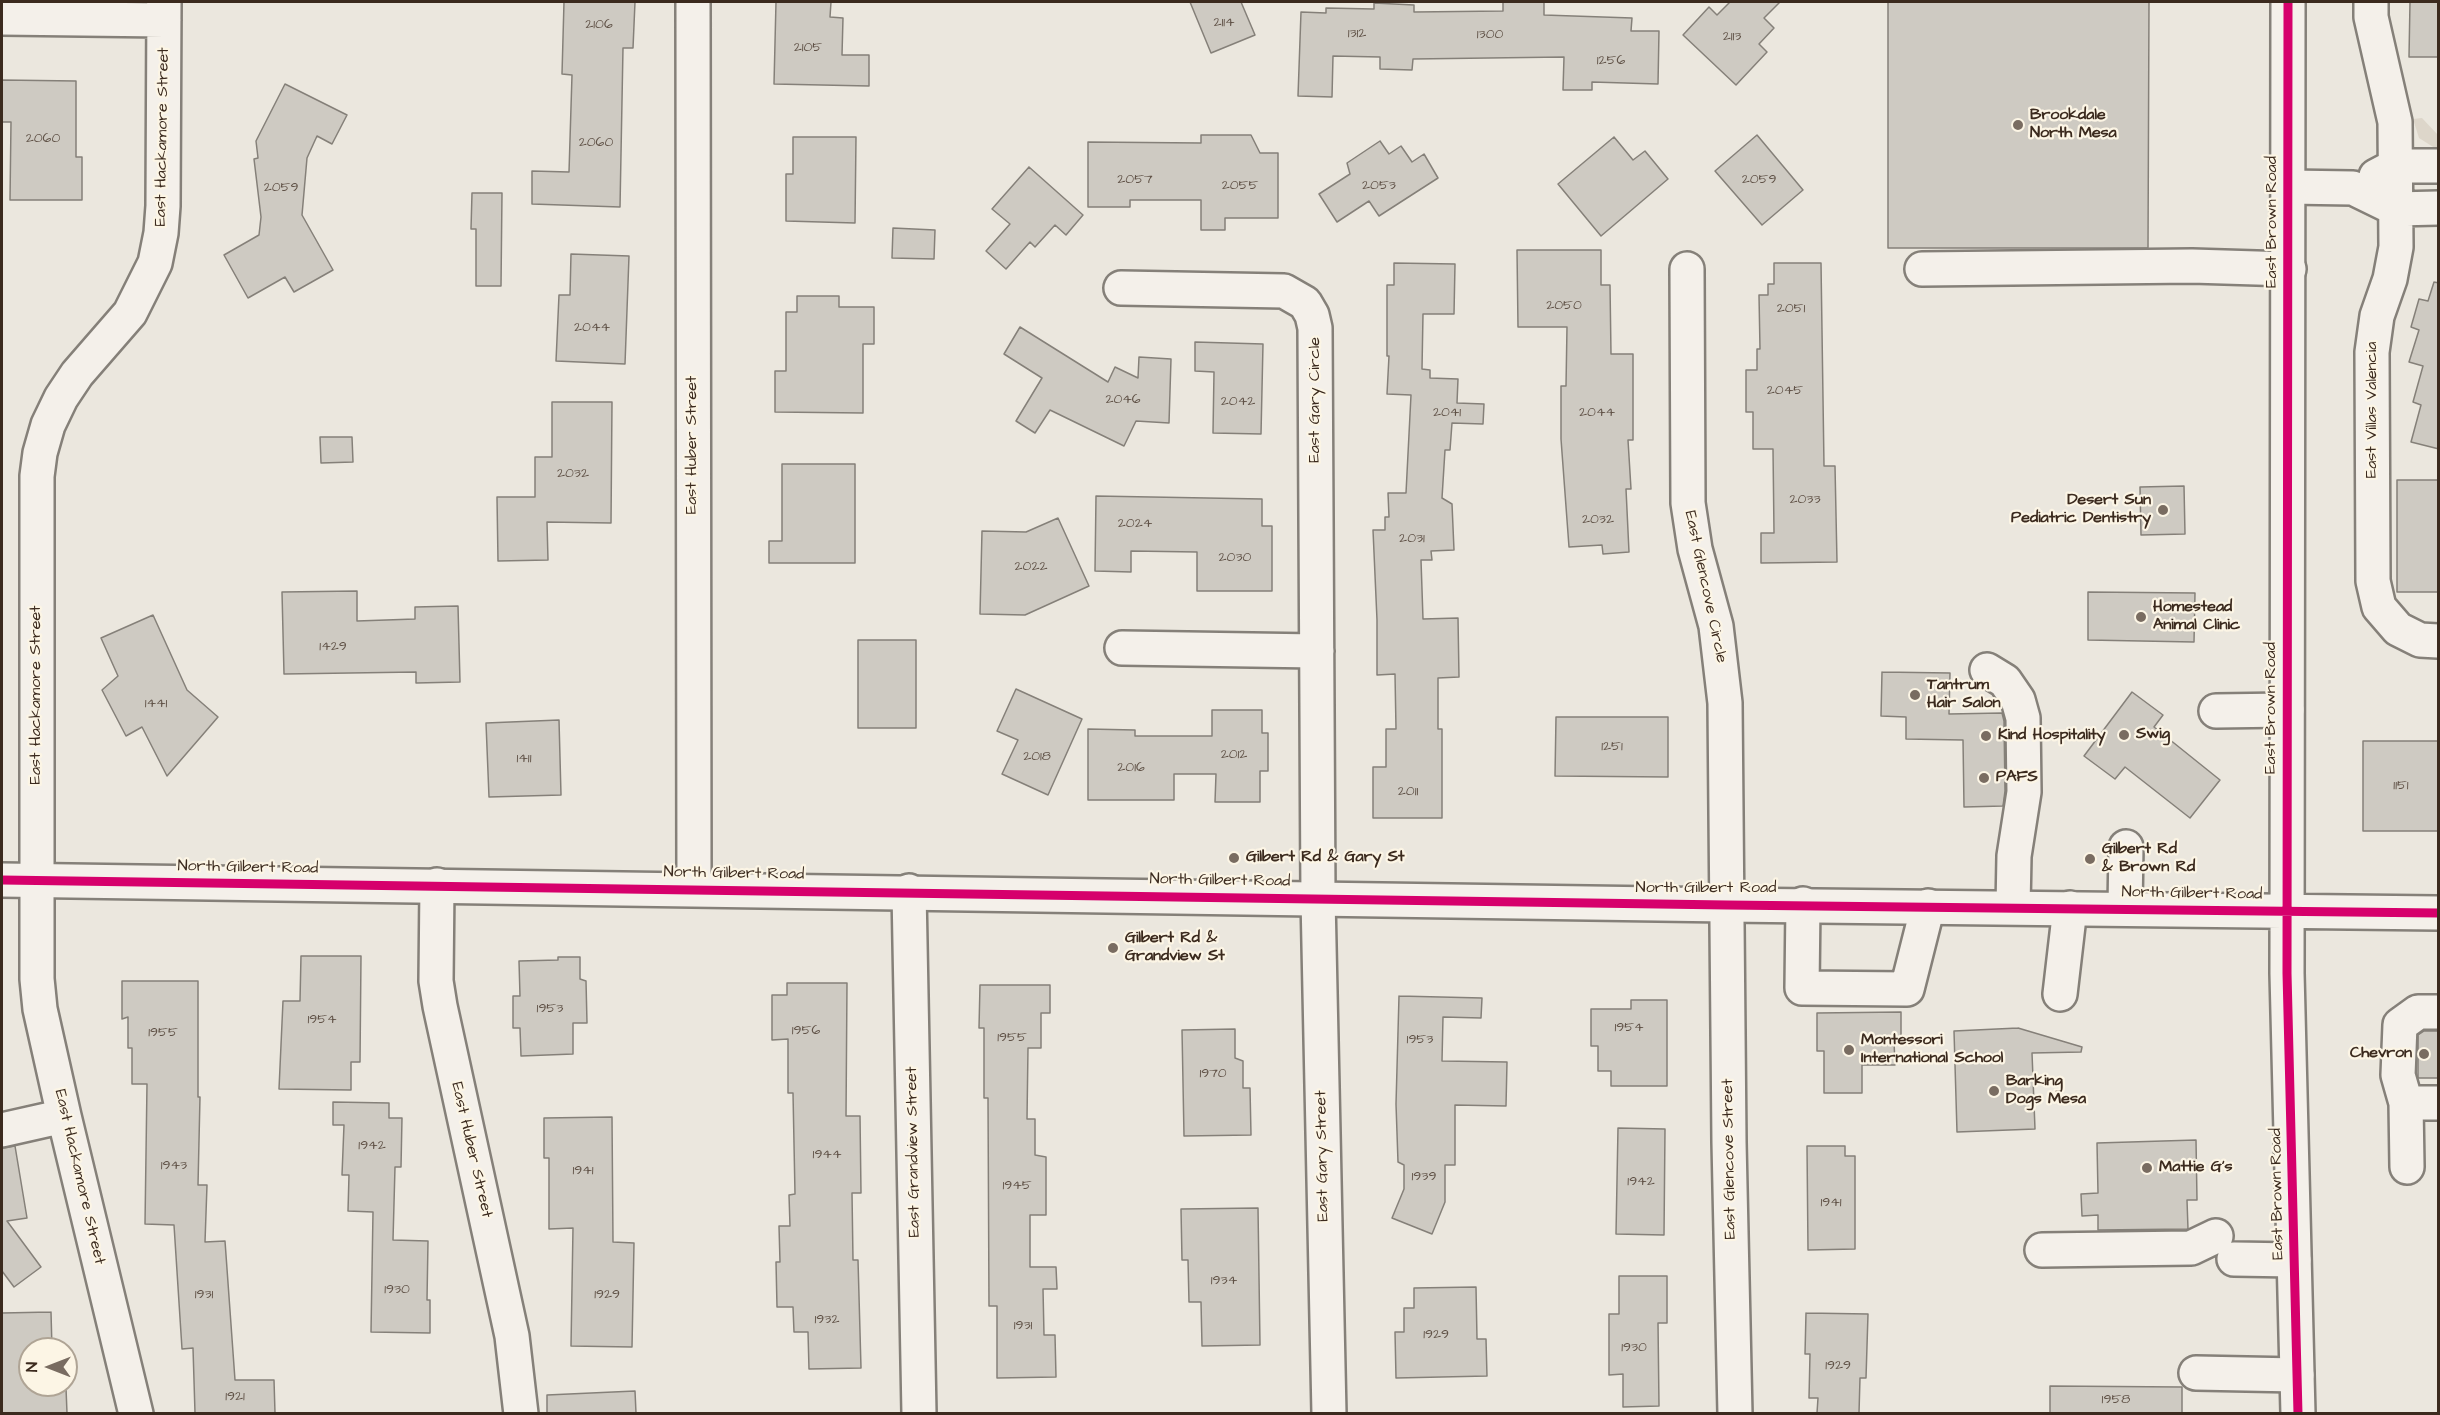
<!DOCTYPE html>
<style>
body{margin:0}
#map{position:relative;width:2440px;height:1415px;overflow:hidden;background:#ebe7de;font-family:"Architects Daughter",sans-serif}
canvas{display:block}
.frame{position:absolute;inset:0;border:3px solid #3b2a1e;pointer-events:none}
.north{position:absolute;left:18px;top:1337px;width:60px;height:60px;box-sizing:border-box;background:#fcf5e5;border:2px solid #afa495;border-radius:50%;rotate:270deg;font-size:16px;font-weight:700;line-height:24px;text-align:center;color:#3b2a1e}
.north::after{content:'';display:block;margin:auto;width:21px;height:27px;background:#796c61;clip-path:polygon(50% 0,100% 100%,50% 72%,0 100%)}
</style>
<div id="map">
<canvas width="2440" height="1415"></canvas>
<div class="frame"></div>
<div class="north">N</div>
</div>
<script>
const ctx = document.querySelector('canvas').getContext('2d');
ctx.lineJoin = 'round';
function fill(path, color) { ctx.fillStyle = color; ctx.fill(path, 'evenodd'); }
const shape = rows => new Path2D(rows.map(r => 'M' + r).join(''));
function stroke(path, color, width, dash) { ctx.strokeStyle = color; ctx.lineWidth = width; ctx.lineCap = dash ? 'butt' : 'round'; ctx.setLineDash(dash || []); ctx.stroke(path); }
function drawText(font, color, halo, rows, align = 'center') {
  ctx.font = font + ' "Architects Daughter",sans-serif'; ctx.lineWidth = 4.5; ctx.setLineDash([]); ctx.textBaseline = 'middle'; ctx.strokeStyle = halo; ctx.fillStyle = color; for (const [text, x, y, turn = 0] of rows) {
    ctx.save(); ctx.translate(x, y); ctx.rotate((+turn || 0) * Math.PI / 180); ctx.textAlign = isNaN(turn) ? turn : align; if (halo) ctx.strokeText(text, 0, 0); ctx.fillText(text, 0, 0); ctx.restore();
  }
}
const green = shape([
 [2422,118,2438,135,2438,150,2419,138,2413,119]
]);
const building = shape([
 [564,2,635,2,633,48,623,48,620,207,532,204,532,171,569,172,572,75,562,74,564,2],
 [776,2,831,2,830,17,843,18,842,55,869,55,869,86,774,84,776,2],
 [1190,2,1241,2,1255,35,1211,53,1190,2],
 [1503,2,1544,2,1544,15,1632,18,1631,31,1659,31,1658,84,1592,82,1592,90,1563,90,1564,57,1413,59,1412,70,1380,69,1380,57,1333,56,1332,97,1298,96,1301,12,1326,13,1326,8,1374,9,1374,3,1414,5,1414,12,1503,11,1503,2],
 [1730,2,1780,2,1764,18,1774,28,1759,44,1767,52,1736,85,1683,35,1709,7,1717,15,1730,2],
 [1888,2,2149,2,2148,248,1888,248,1888,2],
 [2410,2,2439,2,2439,57,2409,57,2410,2],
 [2,80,76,81,76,157,82,157,82,200,10,200,11,122,2,122,2,80],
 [285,84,347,115,332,144,317,136,307,158,302,215,333,270,294,292,285,277,248,298,224,255,259,235,261,217,254,159,258,158,256,141,285,84],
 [1201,135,1251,135,1260,153,1278,153,1278,218,1225,218,1225,230,1201,230,1201,200,1130,200,1130,207,1088,207,1088,142,1201,143,1201,135],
 [1757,135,1803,190,1762,225,1715,171,1757,135],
 [793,137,856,137,855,223,786,221,786,174,793,174,793,137],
 [1614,137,1633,160,1645,151,1668,179,1601,236,1558,184,1614,137],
 [1380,141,1389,154,1401,146,1412,162,1424,154,1438,178,1379,216,1369,201,1337,222,1319,194,1350,174,1347,163,1380,141],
 [1029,167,1083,215,1066,235,1055,225,1035,247,1030,242,1006,269,986,251,1010,224,992,209,1029,167],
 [472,193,502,193,501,286,476,286,476,229,471,229,472,193],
 [893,228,935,230,934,259,892,258,893,228],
 [1517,250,1601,250,1601,285,1610,285,1611,354,1633,354,1633,440,1628,440,1631,489,1626,489,1629,552,1603,554,1602,545,1569,547,1561,439,1561,386,1566,386,1567,327,1518,327,1517,250],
 [571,254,629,256,625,364,556,361,559,295,570,295,571,254],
 [1394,263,1455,264,1454,314,1423,314,1422,369,1430,370,1430,378,1458,379,1457,403,1484,404,1483,424,1452,423,1450,450,1445,450,1442,498,1452,504,1454,550,1431,551,1432,560,1421,560,1423,619,1458,618,1459,677,1438,678,1438,729,1442,729,1442,818,1373,818,1373,767,1386,767,1386,729,1396,729,1395,674,1377,675,1377,620,1373,530,1385,530,1385,517,1389,517,1388,493,1406,493,1411,395,1387,394,1389,356,1387,356,1387,285,1394,285,1394,263],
 [1774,263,1821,263,1824,466,1835,466,1837,562,1761,563,1761,533,1774,533,1773,449,1753,449,1753,412,1746,412,1746,370,1757,370,1757,349,1760,349,1759,295,1768,295,1768,284,1774,284,1774,263],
 [2434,282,2439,283,2439,449,2411,442,2421,405,2413,402,2423,366,2409,362,2419,330,2411,327,2419,299,2428,301,2434,282],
 [797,296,839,296,839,307,874,307,874,344,863,344,863,413,775,412,775,371,786,371,786,312,797,312,797,296],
 [1020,327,1108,382,1115,367,1138,378,1139,357,1171,359,1169,423,1136,421,1124,446,1050,410,1035,433,1016,421,1042,378,1004,354,1020,327],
 [1195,342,1263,344,1261,434,1213,433,1214,372,1195,371,1195,342],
 [552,402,612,402,611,523,547,522,548,560,498,561,497,497,535,497,535,457,552,457,552,402],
 [320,437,352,437,353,462,321,463,320,437],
 [782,464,855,464,855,563,769,563,769,541,782,541,782,464],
 [2397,480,2439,480,2439,592,2397,592,2397,480],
 [2184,486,2185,534,2141,535,2140,487,2184,486],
 [1096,496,1262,499,1262,526,1272,526,1272,591,1197,591,1197,552,1131,551,1131,572,1095,571,1096,496],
 [1058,518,1089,586,1025,615,980,614,982,531,1026,532,1058,518],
 [357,591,357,621,415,619,415,607,458,606,460,682,416,683,416,672,284,674,282,592,357,591],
 [2088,592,2195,593,2194,642,2088,640,2088,592],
 [153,615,187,690,218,717,167,776,142,727,126,736,102,690,118,676,101,638,153,615],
 [858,640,916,640,916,728,858,728,858,640],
 [1882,672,1950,673,1949,714,2002,713,2004,721,2005,791,2003,806,1964,807,1963,740,1906,739,1906,717,1881,716,1882,672],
 [1016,689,1082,719,1048,795,1002,774,1018,740,997,731,1016,689],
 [2132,692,2163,715,2154,727,2220,780,2190,818,2125,767,2115,779,2084,756,2132,692],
 [1212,710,1262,710,1262,733,1268,733,1268,771,1260,771,1260,802,1215,802,1216,774,1174,774,1174,800,1088,800,1088,729,1135,730,1135,736,1212,736,1212,710],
 [1556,717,1668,717,1668,777,1555,776,1556,717],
 [559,720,561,795,489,797,486,723,559,720],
 [2363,741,2439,741,2439,831,2363,831,2363,741],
 [301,956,361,956,360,1062,351,1062,351,1090,279,1089,283,1001,300,1001,301,956],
 [558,957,580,957,580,979,586,981,587,1023,573,1023,573,1054,521,1056,520,1028,513,1028,513,996,520,996,519,961,558,960,558,957],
 [122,981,198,981,198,1097,200,1097,198,1185,207,1185,205,1242,225,1241,235,1380,274,1380,275,1413,195,1413,193,1348,182,1349,174,1225,145,1224,147,1084,132,1084,132,1048,128,1048,128,1017,122,1019,122,981],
 [787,983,847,983,846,1116,860,1116,861,1193,852,1193,853,1260,858,1260,861,1368,809,1369,808,1332,794,1332,793,1307,777,1307,776,1262,780,1262,779,1226,790,1226,789,1195,795,1194,793,1093,788,1093,788,1039,772,1040,772,995,787,995,787,983],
 [980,985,1050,985,1050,1013,1041,1013,1041,1048,1028,1048,1027,1119,1035,1119,1035,1155,1046,1157,1046,1215,1030,1215,1030,1267,1056,1267,1057,1289,1043,1289,1044,1335,1055,1335,1056,1377,997,1378,997,1306,989,1306,988,1098,984,1098,984,1028,979,1028,980,985],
 [1399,996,1482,998,1481,1018,1443,1017,1442,1061,1507,1062,1506,1106,1455,1105,1455,1165,1445,1165,1445,1202,1432,1234,1392,1218,1404,1189,1404,1165,1398,1162,1396,1104,1399,996],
 [1631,1000,1667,1000,1667,1086,1611,1086,1611,1071,1598,1071,1598,1046,1591,1046,1591,1009,1631,1009,1631,1000],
 [1901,1012,1901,1041,1894,1041,1895,1065,1862,1065,1862,1093,1824,1093,1824,1051,1817,1051,1817,1013,1901,1012],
 [2018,1028,2082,1047,2081,1052,2032,1053,2035,1129,1957,1132,1954,1031,2018,1028],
 [1235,1029,1235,1058,1243,1061,1243,1088,1250,1088,1251,1135,1184,1136,1182,1030,1235,1029],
 [2424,1031,2439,1031,2439,1078,2418,1078,2418,1035,2424,1031],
 [333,1102,389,1103,389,1118,402,1118,401,1167,395,1167,393,1240,428,1241,427,1300,430,1300,430,1333,371,1332,373,1212,348,1211,349,1175,342,1175,344,1125,333,1125,333,1102],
 [612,1117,613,1242,634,1243,632,1347,571,1346,573,1228,549,1229,549,1158,544,1158,544,1118,612,1117],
 [1618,1128,1665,1129,1664,1235,1616,1234,1618,1128],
 [2196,1140,2197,1200,2187,1200,2188,1229,2098,1230,2098,1215,2082,1216,2081,1194,2098,1193,2097,1143,2196,1140],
 [15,1146,27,1218,7,1221,41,1267,14,1287,2,1271,2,1148,15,1146],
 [1807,1146,1845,1146,1845,1156,1855,1156,1855,1249,1808,1250,1807,1146],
 [1258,1208,1260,1345,1202,1346,1201,1302,1189,1302,1188,1260,1182,1260,1181,1209,1258,1208],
 [1619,1276,1667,1276,1667,1323,1658,1323,1659,1406,1623,1407,1623,1374,1609,1375,1609,1314,1619,1314,1619,1276],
 [1476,1287,1477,1339,1486,1339,1487,1376,1396,1378,1395,1332,1404,1332,1404,1308,1414,1308,1414,1288,1476,1287],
 [51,1312,52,1349,30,1349,30,1385,66,1388,67,1413,2,1413,2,1313,51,1312],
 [1806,1313,1868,1314,1866,1378,1860,1378,1859,1413,1817,1413,1818,1398,1809,1398,1810,1354,1805,1354,1806,1313],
 [2050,1386,2182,1387,2182,1413,2050,1413,2050,1386],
 [635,1391,636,1413,547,1413,547,1395,635,1391]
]);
const minor = shape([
 [693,2,694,889],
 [2371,2,2371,17,2395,122,2396,247,2390,279,2377,316,2372,352,2373,581,2379,607,2398,629,2420,640,2438,641],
 [2,18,164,20],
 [2376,176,2395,166,2438,166],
 [2288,187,2353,188,2396,209,2438,208],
 [1687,269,1688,503,1695,549,1716,626,1725,703,1729,1142,1735,1414],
 [1922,269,2192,266,2289,269],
 [1121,288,1284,291,1305,303,1312,315,1315,328,1318,898,1329,1414],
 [1122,648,1317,651],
 [1987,670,2005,681,2018,700,2023,718,2024,792,2014,856,2013,907],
 [2216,711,2287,710],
 [437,885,436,981,440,1006,512,1336,521,1414],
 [909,891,919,1414],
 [1803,904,1802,988,1907,989,1928,906],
 [2125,908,2126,847],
 [2060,994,2070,908],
 [2406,1103,2398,1075,2400,1025,2418,1012,2438,1012],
 [2,1130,64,1116],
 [2407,1167,2406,1103,2438,1103],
 [2042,1250,2191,1248,2216,1236],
 [2234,1259,2294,1260],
 [2196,1373,2297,1375],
 [136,1414,64,1116,40,1009,37,979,37,476,40,453,48,425,61,398,77,374,130,313,155,263,161,233,163,206,164,2]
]);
const major = shape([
 [2288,2,2287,973,2298,1414],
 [2,880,1727,905,2438,913]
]);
const cycleway = shape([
 [2288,2,2287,973,2298,1414],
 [2,880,1727,905,2438,913]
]);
const markers = [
 [2018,125,6,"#796c61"],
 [2163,510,6,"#796c61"],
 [2141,617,6,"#796c61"],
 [1915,695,6,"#796c61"],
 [2124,735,6,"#796c61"],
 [1986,736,6,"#796c61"],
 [1984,778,6,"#796c61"],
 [1234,858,6,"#796c61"],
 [2090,859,6,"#796c61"],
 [1113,948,6,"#796c61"],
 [1849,1050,6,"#796c61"],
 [2424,1054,6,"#796c61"],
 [1994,1091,6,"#796c61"],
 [2147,1168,6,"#796c61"]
];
const numberNames = [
 ["2114",1224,23],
 ["2106",599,25],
 ["1312",1357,34],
 ["1300",1490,35],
 ["2113",1732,37],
 ["2105",808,48],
 ["1256",1611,61],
 ["2060",43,139],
 ["2060",596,143],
 ["2057",1135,180],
 ["2059",1759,180],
 ["2055",1240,186],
 ["2053",1379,186],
 ["2059",281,188],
 ["2050",1564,306],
 ["2051",1791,309],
 ["2044",592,328],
 ["2045",1785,391],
 ["2046",1123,400],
 ["2042",1238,402],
 ["2041",1447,413],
 ["2044",1597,413],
 ["2032",573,474],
 ["2033",1805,500],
 ["2032",1598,520],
 ["2024",1135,524],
 ["2031",1412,539],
 ["2030",1235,558],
 ["2022",1031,567],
 ["1429",333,647],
 ["1441",156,704],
 ["1251",1612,747],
 ["2012",1234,755],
 ["2018",1037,757],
 ["1411",524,759],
 ["2016",1131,768],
 ["1151",2401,786],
 ["2011",1408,792],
 ["1953",550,1009],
 ["1954",322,1020],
 ["1954",1629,1028],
 ["1956",806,1031],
 ["1955",163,1033],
 ["1955",1012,1038],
 ["1953",1420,1040],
 ["1970",1213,1074],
 ["1942",372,1146],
 ["1944",827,1155],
 ["1943",174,1166],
 ["1941",583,1171],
 ["1939",1424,1177],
 ["1942",1641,1182],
 ["1945",1017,1186],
 ["1941",1831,1203],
 ["1934",1224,1281],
 ["1930",397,1290],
 ["1931",204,1295],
 ["1929",607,1295],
 ["1932",827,1320],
 ["1931",1023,1326],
 ["1929",1436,1335],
 ["1930",1634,1348],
 ["1929",1838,1366],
 ["1921",235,1397],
 ["1958",2116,1400]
];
const poiNames = [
 ["Brookdale",2030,116],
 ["North Mesa",2030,134],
 ["Desert Sun",2151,501,"right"],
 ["Pediatric Dentistry",2151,519,"right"],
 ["Homestead",2153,608],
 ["Animal Clinic",2153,626],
 ["Tantrum",1927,686],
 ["Hair Salon",1927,704],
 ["Swig",2136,735],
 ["Kind Hospitality",1998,736],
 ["PAFS",1996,778],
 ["Gilbert Rd",2102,850],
 ["& Brown Rd",2102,868],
 ["Gilbert Rd & Gary St",1246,858],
 ["Gilbert Rd &",1125,939],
 ["Grandview St",1125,957],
 ["Montessori",1861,1041],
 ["International School",1861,1059],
 ["Chevron",2412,1054,"right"],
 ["Barking",2006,1082],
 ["Dogs Mesa",2006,1100],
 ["Mattie G's",2159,1168]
];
const streetNames = [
 ["East Hackamore Street",163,137,-89],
 ["East Brown Road",2273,222,-90],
 ["East Gary Circle",1316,400,-90],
 ["East Villas Valencia",2373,410,-90],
 ["East Huber Street",693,445,-90],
 ["East Glencove Circle",1705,587,78],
 ["East Hackamore Street",37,695,-90],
 ["East Brown Road",2272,708,-90],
 ["North Gilbert Road",248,868,1],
 ["North Gilbert Road",734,874,1],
 ["North Gilbert Road",1220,881,1],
 ["North Gilbert Road",1706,889],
 ["North Gilbert Road",2192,894,1],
 ["East Huber Street",471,1150,77],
 ["East Grandview Street",914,1152,-91],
 ["East Gary Street",1323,1156,-91],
 ["East Glencove Street",1730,1159,-91],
 ["East Hackamore Street",79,1177,77],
 ["East Brown Road",2278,1194,-91]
];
fill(green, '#ddd6ca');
fill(building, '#cecac2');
stroke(building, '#858079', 1.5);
stroke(minor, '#858079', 38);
stroke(major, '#858079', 38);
stroke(minor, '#f4f0ea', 33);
stroke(major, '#f4f0ea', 33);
stroke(cycleway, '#d6006c', 9);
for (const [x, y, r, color] of markers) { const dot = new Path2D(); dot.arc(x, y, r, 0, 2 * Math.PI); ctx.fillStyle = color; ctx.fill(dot); stroke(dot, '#fcf5e5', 2); }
drawText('14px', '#605247', null, numberNames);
drawText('bold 16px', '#3b2a1e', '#fcf5e5', poiNames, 'left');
drawText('16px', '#3b2a1e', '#fcf5e5', streetNames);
</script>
